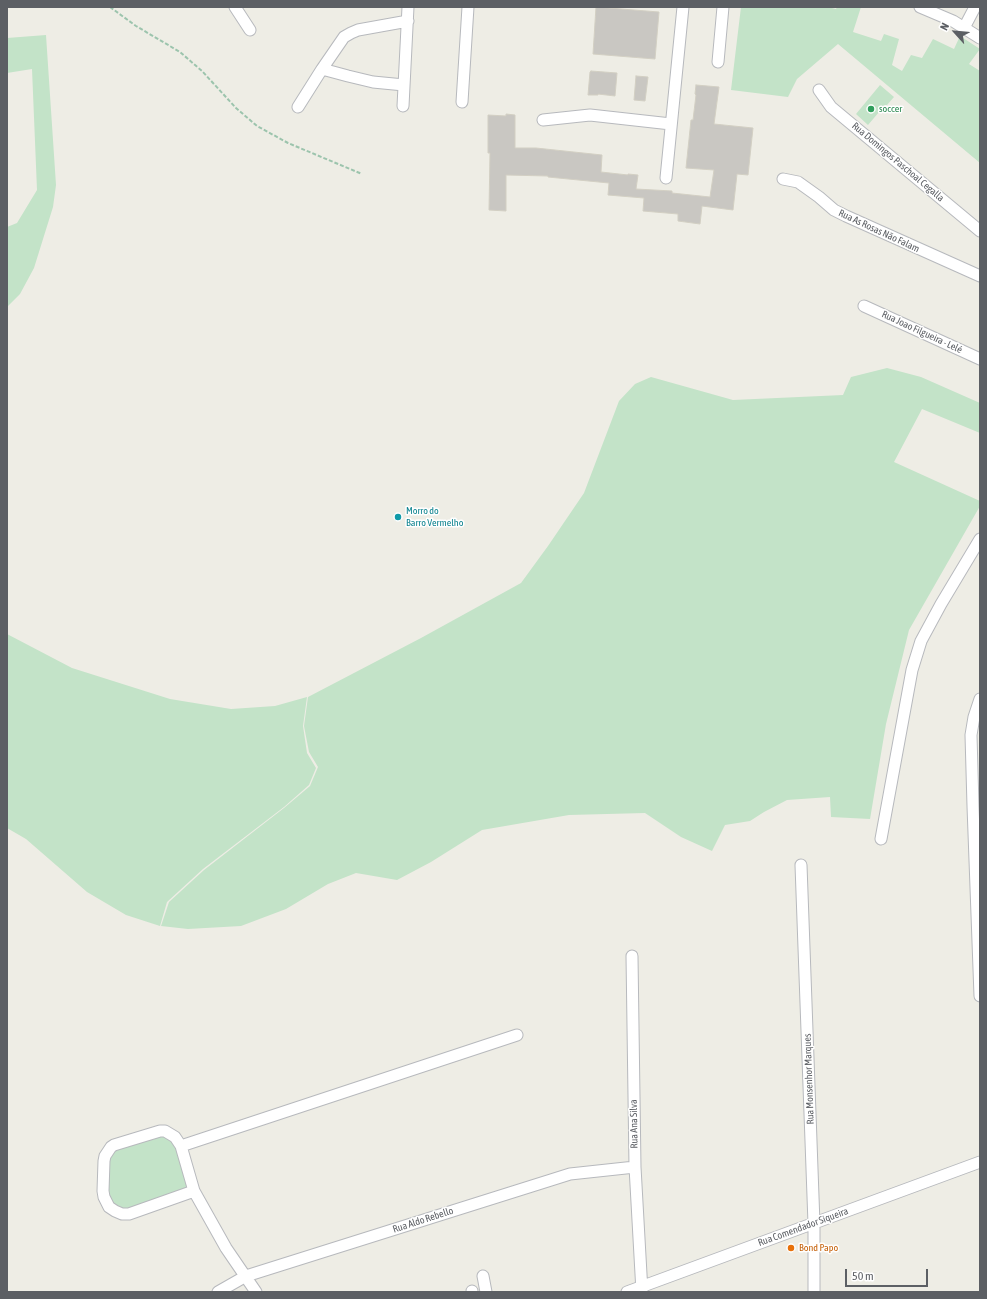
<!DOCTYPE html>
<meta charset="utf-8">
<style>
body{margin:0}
#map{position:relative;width:987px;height:1299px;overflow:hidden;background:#eeede5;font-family:"Asap Condensed",sans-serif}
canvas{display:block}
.frame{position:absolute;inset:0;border:8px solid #5c5f64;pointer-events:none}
.north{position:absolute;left:935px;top:12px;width:40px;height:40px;-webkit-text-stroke:3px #fff;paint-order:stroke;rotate:297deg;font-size:11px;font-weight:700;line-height:16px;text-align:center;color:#5c5f64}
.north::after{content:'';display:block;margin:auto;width:14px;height:18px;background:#5c5f64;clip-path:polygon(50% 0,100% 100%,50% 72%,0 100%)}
.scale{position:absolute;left:845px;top:1269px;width:83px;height:18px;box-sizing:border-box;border:2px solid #5c5f64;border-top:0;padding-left:5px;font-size:12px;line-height:14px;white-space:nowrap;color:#5c5f64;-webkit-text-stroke:3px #fff;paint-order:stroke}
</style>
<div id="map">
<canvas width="987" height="1299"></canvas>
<div class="frame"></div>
<div class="north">N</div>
<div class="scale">50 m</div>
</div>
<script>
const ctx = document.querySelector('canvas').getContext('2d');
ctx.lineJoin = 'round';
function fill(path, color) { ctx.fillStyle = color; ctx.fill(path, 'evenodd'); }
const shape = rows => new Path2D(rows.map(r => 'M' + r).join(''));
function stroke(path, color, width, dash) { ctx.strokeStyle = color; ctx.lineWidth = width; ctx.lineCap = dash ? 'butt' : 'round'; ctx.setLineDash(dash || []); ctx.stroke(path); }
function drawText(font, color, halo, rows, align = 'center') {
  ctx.font = font + ' "Asap Condensed",sans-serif'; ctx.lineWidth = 3; ctx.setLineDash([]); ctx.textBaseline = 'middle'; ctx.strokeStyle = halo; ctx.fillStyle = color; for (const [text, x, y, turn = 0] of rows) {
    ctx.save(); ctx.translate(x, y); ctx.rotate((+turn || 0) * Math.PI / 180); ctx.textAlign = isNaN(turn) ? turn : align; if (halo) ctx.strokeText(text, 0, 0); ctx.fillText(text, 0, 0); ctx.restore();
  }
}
const green = shape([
 [741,7,828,7,836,9,837,7,861,7,853,32,881,41,884,34,899,39,892,65,902,71,911,55,922,58,933,39,954,49,960,36,980,49,969,64,980,71,980,163,838,44,797,79,788,97,731,90],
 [46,35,56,185,53,207,34,268,20,294,7,307,7,227,17,223,37,190,32,69,7,73,7,38],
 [880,85,894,97,887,105,885,105,868,125,856,114],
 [887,368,921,377,980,403,980,433,922,409,894,462,980,501,980,506,909,630,886,724,870,819,831,817,830,797,787,800,764,812,750,821,725,825,712,851,681,837,645,813,569,815,482,830,431,862,397,880,356,873,328,884,286,909,241,926,188,929,161,926,169,902,204,870,284,808,310,786,318,767,309,752,304,726,308,697,421,638,521,583,548,546,584,493,619,401,635,384,651,377,733,400,843,395,851,377],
 [7,634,72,668,170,699,231,709,275,706,307,697,303,726,307,753,316,768,309,785,284,807,203,869,167,902,160,926,126,915,87,892,26,839,7,828],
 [162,1136,172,1139,180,1147,192,1189,125,1212,107,1200,106,1157,111,1152]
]);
const building = shape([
 [596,7,659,12,655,59,593,54,596,7],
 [591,71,617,73,615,96,598,94,598,95,588,95,590,72,591,71],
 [636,76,648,77,645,101,634,100,636,76],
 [696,85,719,87,714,124,753,128,748,175,737,174,733,210,702,206,700,224,678,221,678,214,643,211,644,198,608,195,609,183,548,177,548,176,506,175,506,211,489,210,490,153,488,153,488,115,506,116,506,114,515,115,515,148,536,148,602,155,601,172,628,175,628,174,638,175,636,189,672,191,672,193,710,197,714,170,686,168,691,120,693,120,696,95,695,94,696,85]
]);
const path = shape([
 [110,7,136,26,180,52,202,71,236,108,257,126,288,143,362,174]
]);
const minor = shape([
 [235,7,250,30],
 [920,7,953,21,980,38],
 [964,28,975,7],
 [718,62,723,7],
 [322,69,348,76,373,82,404,85],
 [819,90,831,107,980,231],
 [462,102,468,7],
 [403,106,408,7],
 [298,107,322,69,344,37,351,33,358,30,408,21],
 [543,120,590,115,671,124],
 [666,178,683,7],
 [783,179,798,182,819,197,834,210,846,216,980,276],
 [864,306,980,359],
 [980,699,974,717,971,735,973,806,980,996],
 [881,839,912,670,921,641,941,604,980,539],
 [801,865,814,1224,814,1292],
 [632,956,635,1167,642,1292],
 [181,1146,517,1035],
 [194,1191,129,1214,122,1214,115,1211,109,1207,104,1197,103,1191,104,1161,105,1156,111,1147,114,1145,160,1131,165,1131,175,1137,181,1146,194,1191,226,1248,256,1292],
 [483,1276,486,1292],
 [472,1291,472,1292],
 [218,1292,246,1276,551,1180,570,1174,635,1167],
 [627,1292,980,1162]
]);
const markers = [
 [871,109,4,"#2e9e5b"],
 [398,517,4,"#0f9aa8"],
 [791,1248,4,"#e8710a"]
];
const leisureNames = [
 ["soccer",879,109]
];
const streetNames = [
 ["Rua Domingos Paschoal Cegalla",898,162,40],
 ["Rua As Rosas Não Falam",879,231,25],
 ["Rua Joao Filgueira - Lelé",922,332,25],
 ["Rua Monsenhor Marques",809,1079,-92],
 ["Rua Ana Silva",634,1124,-91],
 ["Rua Aldo Rebello",423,1220,-18],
 ["Rua Comendador Siqueira",803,1227,-20]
];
const cultureNames = [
 ["Morro do",406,511],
 ["Barro Vermelho",406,523]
];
const foodNames = [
 ["Bond Papo",799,1248]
];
fill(green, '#c3e3c8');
fill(building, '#c9c7c2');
stroke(building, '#d2cfc3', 1);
stroke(minor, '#b7b9bd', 13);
stroke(path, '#9cc4ad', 2, [4, 2]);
stroke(minor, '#fff', 11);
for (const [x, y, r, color] of markers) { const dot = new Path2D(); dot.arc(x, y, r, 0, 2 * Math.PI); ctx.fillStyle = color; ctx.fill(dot); stroke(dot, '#fff', 1.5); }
drawText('10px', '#27864d', '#fff', leisureNames, 'left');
drawText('10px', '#5c5f64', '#fff', streetNames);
drawText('10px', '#0d838f', '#fff', cultureNames, 'left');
drawText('10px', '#c56008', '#fff', foodNames, 'left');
</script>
